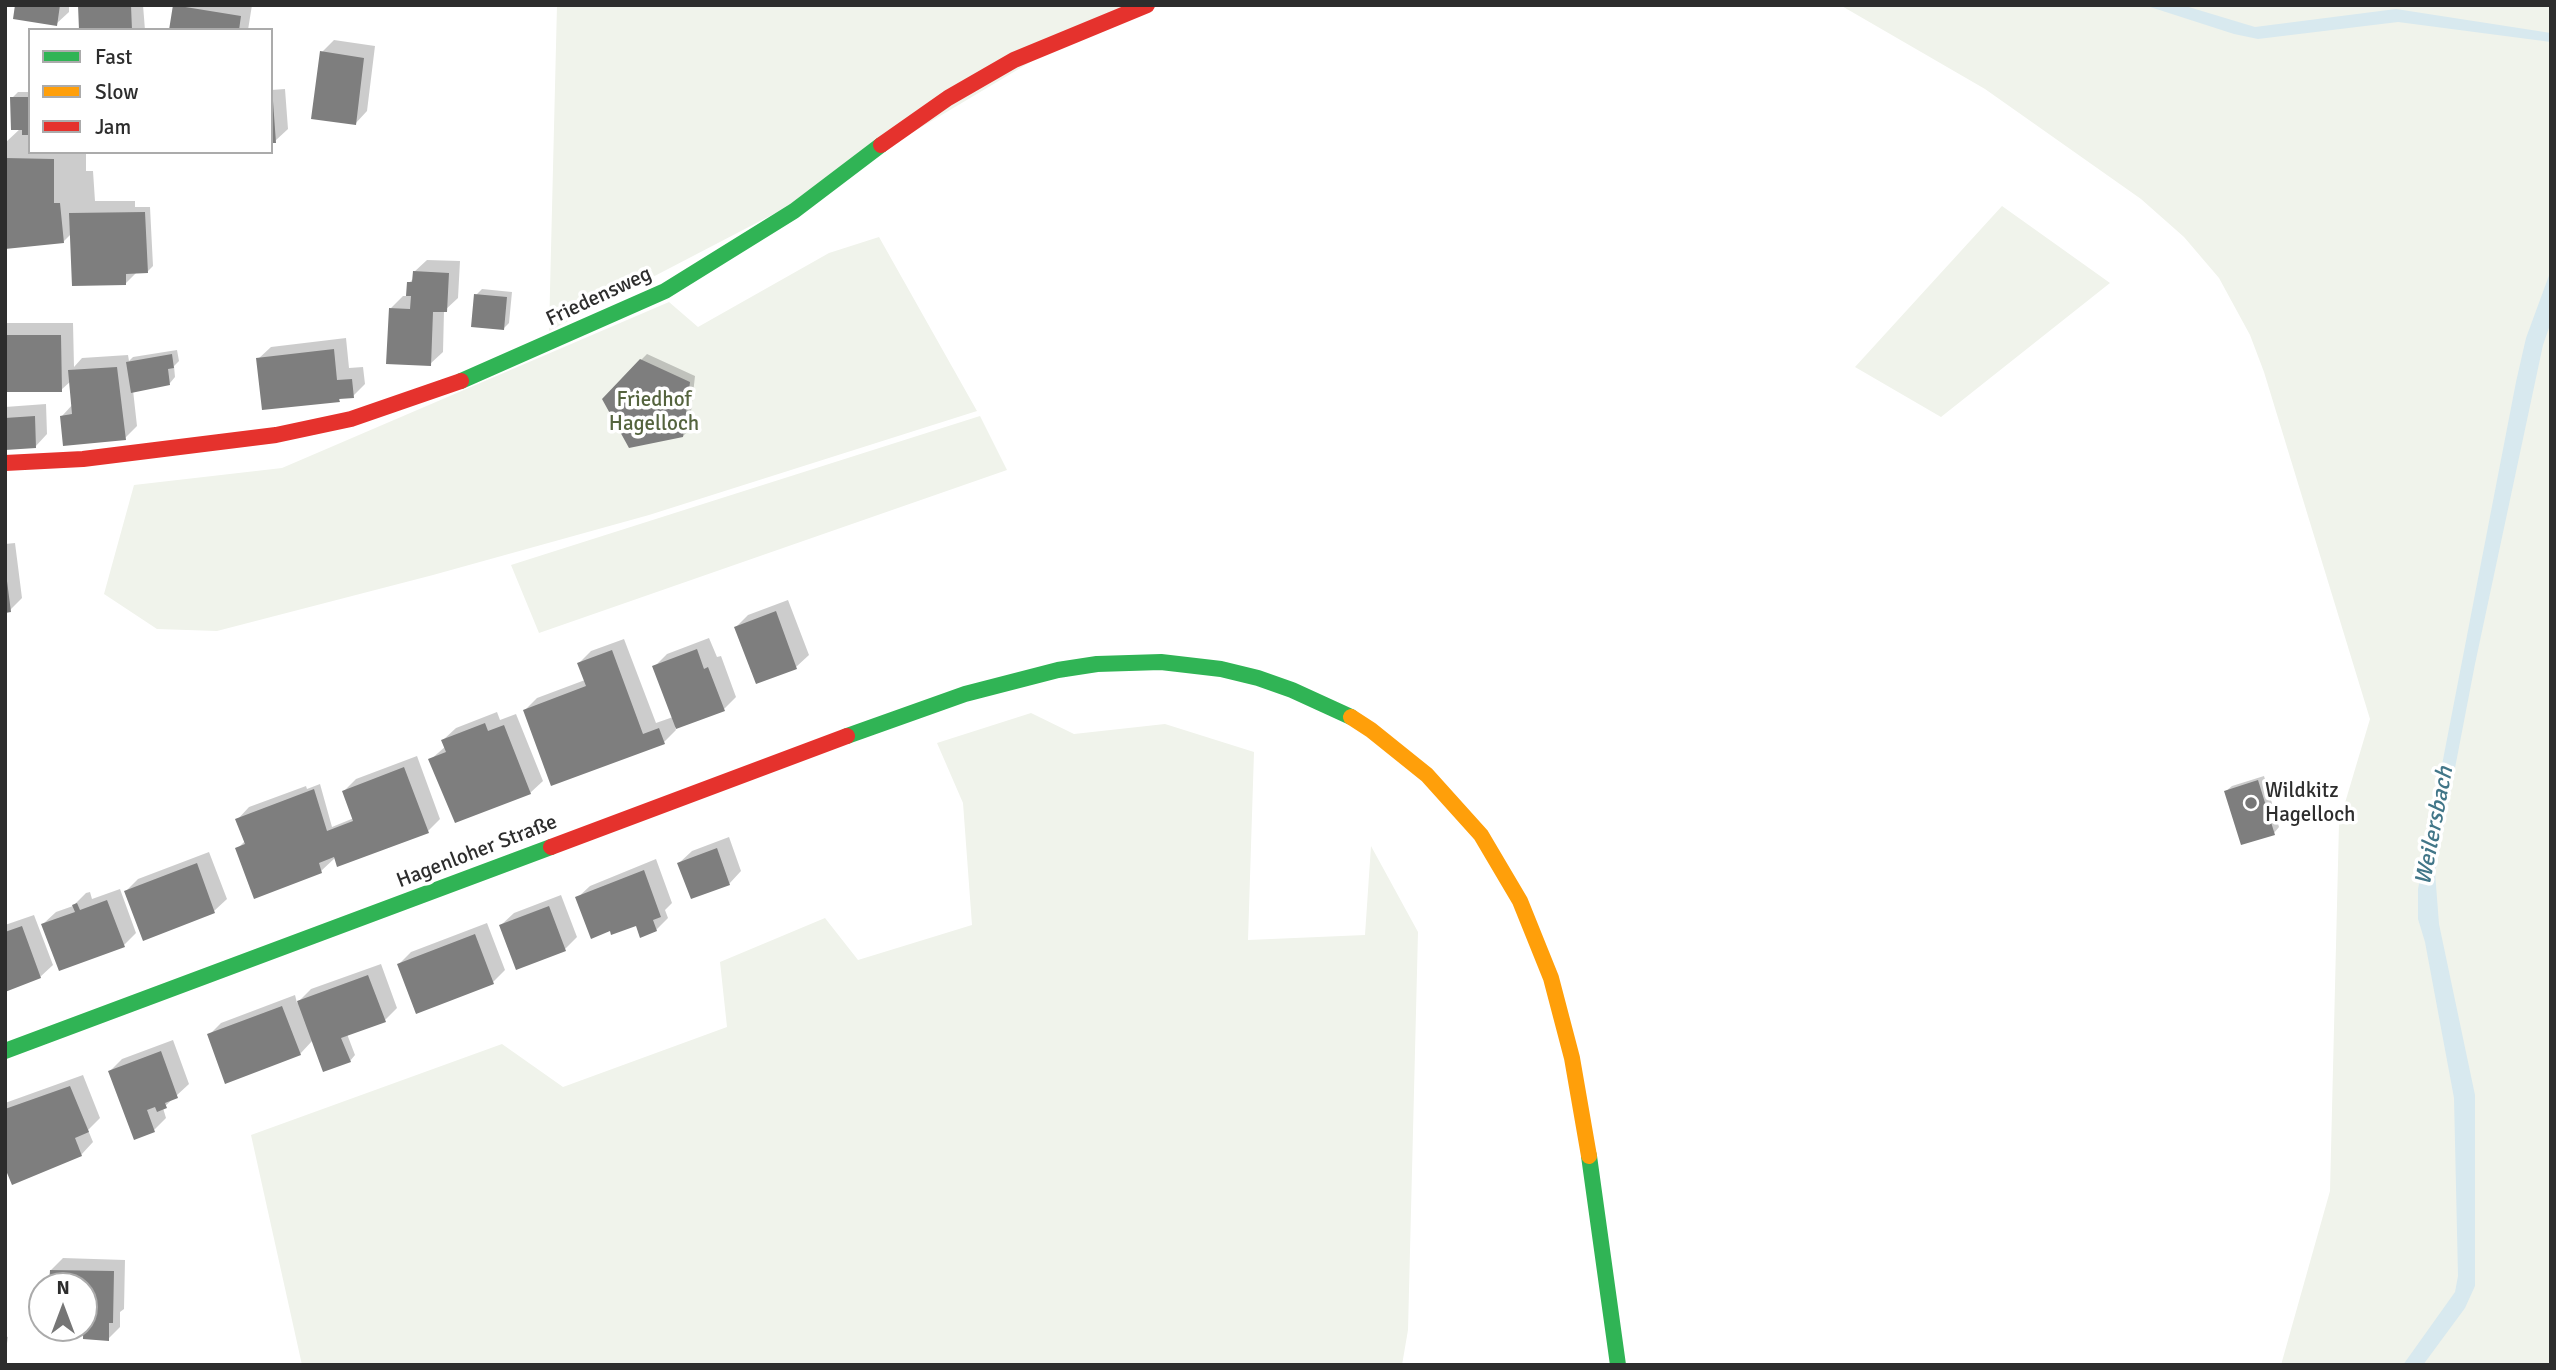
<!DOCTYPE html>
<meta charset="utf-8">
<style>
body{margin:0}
#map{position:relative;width:2556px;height:1370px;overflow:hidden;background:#fff;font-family:Signika,sans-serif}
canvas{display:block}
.frame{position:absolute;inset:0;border:7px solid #2d2d2d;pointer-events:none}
.legend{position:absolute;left:28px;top:28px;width:245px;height:126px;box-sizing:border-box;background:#fff;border:2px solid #ababab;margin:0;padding:9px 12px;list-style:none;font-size:21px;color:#2d2d2d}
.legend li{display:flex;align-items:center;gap:14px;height:35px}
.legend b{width:35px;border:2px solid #ababab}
.north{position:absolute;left:28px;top:1272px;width:70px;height:70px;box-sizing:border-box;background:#fff;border:2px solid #ababab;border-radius:50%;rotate:0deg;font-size:19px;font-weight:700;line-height:28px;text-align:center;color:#2d2d2d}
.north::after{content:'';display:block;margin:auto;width:24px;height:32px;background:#767676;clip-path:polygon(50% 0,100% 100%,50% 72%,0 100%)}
</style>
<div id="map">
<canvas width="2556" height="1370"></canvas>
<div class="frame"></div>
<ul class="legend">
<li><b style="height:9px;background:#30b455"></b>Fast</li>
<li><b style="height:9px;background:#ff9f0a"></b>Slow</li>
<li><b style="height:9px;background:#e5322d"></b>Jam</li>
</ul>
<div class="north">N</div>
</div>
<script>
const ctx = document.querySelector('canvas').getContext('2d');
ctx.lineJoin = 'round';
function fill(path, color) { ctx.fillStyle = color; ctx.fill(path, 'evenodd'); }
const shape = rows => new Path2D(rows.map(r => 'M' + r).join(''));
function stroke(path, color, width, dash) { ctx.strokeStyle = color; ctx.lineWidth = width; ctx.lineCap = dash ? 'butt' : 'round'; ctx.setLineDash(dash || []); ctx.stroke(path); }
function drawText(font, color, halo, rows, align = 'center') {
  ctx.font = font + ' Signika,sans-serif'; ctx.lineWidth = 7; ctx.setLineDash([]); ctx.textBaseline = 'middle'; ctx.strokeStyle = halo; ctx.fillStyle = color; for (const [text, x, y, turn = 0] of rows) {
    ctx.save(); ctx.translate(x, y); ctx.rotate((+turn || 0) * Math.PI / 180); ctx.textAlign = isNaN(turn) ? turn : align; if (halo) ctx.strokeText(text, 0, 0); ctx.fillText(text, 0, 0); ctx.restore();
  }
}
const green = shape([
 [557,5,1126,5,789,206,549,331],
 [1840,5,2551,5,2551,1365,2281,1365,2330,1191,2339,823,2370,719,2264,372,2250,335,2219,278,2184,237,2141,199,1985,89],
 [2002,206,2110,283,1941,417,1855,367],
 [879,237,977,411,649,515,433,575,217,631,157,629,104,594,134,485,282,468,669,302,698,327,829,253],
 [980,416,1007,470,539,633,511,565],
 [1031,713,1074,734,1165,724,1254,752,1248,940,1365,935,1371,846,1418,932,1408,1330,1402,1365,302,1365,251,1135,502,1044,563,1087,727,1027,720,962,825,918,858,960,972,925,963,803,937,743]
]);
const water = shape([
 [2144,5,2182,5,2255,27,2396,9,2551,33,2551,42,2398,22,2258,39,2234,34],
 [2551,270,2551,322,2543,345,2475,664,2435,872,2439,924,2475,1095,2475,1286,2465,1308,2423,1365,2403,1365,2455,1292,2458,1276,2454,1098,2425,942,2418,919,2418,889,2516,382,2526,338]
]);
const shadow = shape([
 [17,5,69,5,69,12,56,24],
 [80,5,143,5,145,30,81,30],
 [175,5,252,5,248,30,170,30],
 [334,40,375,46,367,111,355,124,322,52],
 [285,89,288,129,275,141,271,141,271,90],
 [18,92,30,92,30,152,86,152,86,171,93,171,95,201,135,201,135,207,150,207,153,266,148,271,137,272,125,284,72,233,63,242,5,247,5,143,21,128,12,98],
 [427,260,460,261,458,298,444,311,443,352,430,364,391,308,403,296,408,296,409,283,414,278,414,272],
 [482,289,512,292,509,323,503,329,476,295],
 [5,323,73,323,74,367,82,358,128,355,129,361,133,357,177,350,179,361,174,366,175,377,170,383,133,390,137,426,125,438,62,416,73,404,71,381,61,390,5,390],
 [346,338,349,368,363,367,365,384,353,396,342,397,339,400,258,359,271,347],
 [647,354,695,376,689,430,683,436,641,360],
 [46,404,47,434,35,447,5,448,5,407],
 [15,543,22,598,10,610,5,611,5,544],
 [788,600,809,655,796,667,757,682,736,627,748,615],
 [709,638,717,657,721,656,736,697,724,709,675,727,676,730,664,742,525,710,537,698,585,680,579,663,591,651,624,639,656,723,673,717,654,667,667,654],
 [497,712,500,720,516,714,543,781,530,793,430,760,446,746,443,740,456,728],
 [417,756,440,819,428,831,336,857,321,871,237,849,246,840,237,820,249,807,306,786,307,789,320,784,332,827,354,818,344,791,356,779],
 [2264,776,2279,827,2274,833,2226,791,2232,786],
 [729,837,741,871,729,884,679,863,692,851],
 [209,852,227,899,214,911,144,938,126,891,138,879],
 [656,859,672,903,665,910,668,918,656,930,577,898,590,886],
 [120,889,136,933,124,945,43,924,56,912,73,906,86,893,90,892,92,899],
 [561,895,577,937,565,949,501,925,514,913],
 [34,915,53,965,40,977,5,990,5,925],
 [487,923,505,970,493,982,399,964,411,952],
 [381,964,397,1008,385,1020,347,1034,355,1055,350,1061,313,1040,300,1054,209,1035,221,1023,295,995,297,1003,311,989],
 [173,1040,189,1084,163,1108,166,1118,154,1130,110,1071,122,1059],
 [83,1075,100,1118,88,1130,93,1142,81,1155,5,1163,5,1103],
 [63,1258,125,1260,124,1309,120,1312,120,1327,108,1339,84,1286,51,1286,51,1270],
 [5,1336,8,1337,5,1356]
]);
const building = shape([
 [15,5,60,5,57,26,13,19],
 [78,5,131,5,132,30,79,30],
 [173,5,241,16,239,30,169,30],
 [320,51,364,58,356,125,311,119],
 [10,97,30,97,30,135,22,135,22,130,11,130],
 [271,101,273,101,276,143,271,143],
 [5,158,54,159,54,203,60,203,64,243,5,249],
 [145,212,148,273,126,274,126,285,72,286,69,213],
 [413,271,449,273,447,312,433,312,431,366,386,364,389,308,410,309,411,296,406,296,407,282,412,282],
 [474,294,507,297,504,330,471,327],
 [5,335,61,335,62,392,5,392],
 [334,349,337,380,352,379,354,398,339,399,340,402,262,410,256,358],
 [172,354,174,368,168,369,170,385,131,393,126,362],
 [640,359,690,382,683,437,629,448,602,399],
 [117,367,126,440,63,446,60,416,72,414,68,370],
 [35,416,36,448,5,450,5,418],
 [7,581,11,612,5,613,5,582],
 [776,611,797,669,756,684,734,627],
 [697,649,704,669,708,667,725,711,676,729,652,666],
 [612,650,643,734,659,728,665,744,551,786,523,710,586,686,577,663],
 [485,723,488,731,504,725,531,794,455,823,428,759,446,752,441,740],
 [404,767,429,833,337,867,334,857,319,863,322,873,254,899,235,848,245,844,235,819,314,789,327,831,353,821,342,791],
 [2258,780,2275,835,2241,845,2224,791],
 [717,848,730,885,691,899,677,863],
 [197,863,215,913,143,941,124,891],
 [644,870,661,917,653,920,657,931,640,938,636,926,611,935,610,931,591,939,575,897],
 [107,900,125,947,59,971,41,924,75,912,72,905,77,903,80,910],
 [549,906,566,951,516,970,499,925],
 [22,926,41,978,5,992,5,932],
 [475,934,494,984,416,1014,397,964],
 [368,975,386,1022,341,1038,351,1062,323,1072,297,1001],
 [282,1006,301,1055,225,1084,207,1034],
 [161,1051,178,1098,165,1103,167,1108,157,1112,155,1107,147,1110,155,1132,134,1140,108,1071],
 [70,1086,89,1132,75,1138,82,1156,12,1185,5,1168,5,1109],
 [50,1270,114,1271,113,1323,109,1323,109,1341,83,1339,84,1286,49,1286]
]);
const fast = shape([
 [461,381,665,291,794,211,881,145],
 [847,736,965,694,1058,670,1097,664,1161,662,1221,669,1258,678,1292,690,1351,717],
 [5,1051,551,847],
 [1589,1156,1618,1365]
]);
const slow = shape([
 [1351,717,1371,730,1427,775,1481,835,1520,901,1551,978,1572,1058,1589,1156]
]);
const jam = shape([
 [881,145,948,98,1014,60,1147,5],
 [5,463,83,459,276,435,351,419,461,381],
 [551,847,847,736]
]);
const markers = [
 [2251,803,7,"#767676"]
];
const streetNames = [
 ["Friedensweg",599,297,-25],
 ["Hagenloher Straße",477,852,-21]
];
const parkNames = [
 ["Friedhof",654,400],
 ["Hagelloch",654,424]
];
const poiNames = [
 ["Wildkitz",2265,791],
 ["Hagelloch",2265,815]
];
const waterNames = [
 ["Weilersbach",2435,826,-79]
];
fill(green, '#f0f3eb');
fill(water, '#d8e9ef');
fill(shadow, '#0003');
fill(building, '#7e7e7e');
stroke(fast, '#30b455', 16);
stroke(slow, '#ff9f0a', 16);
stroke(jam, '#e5322d', 16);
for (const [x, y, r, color] of markers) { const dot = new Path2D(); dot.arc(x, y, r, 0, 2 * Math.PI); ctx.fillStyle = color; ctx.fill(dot); stroke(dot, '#fff', 2.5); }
drawText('21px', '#2d2d2d', '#fff', streetNames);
drawText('21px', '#55643e', '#fff', parkNames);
drawText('21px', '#2d2d2d', '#fff', poiNames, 'left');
drawText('italic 23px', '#417688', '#fff', waterNames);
</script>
